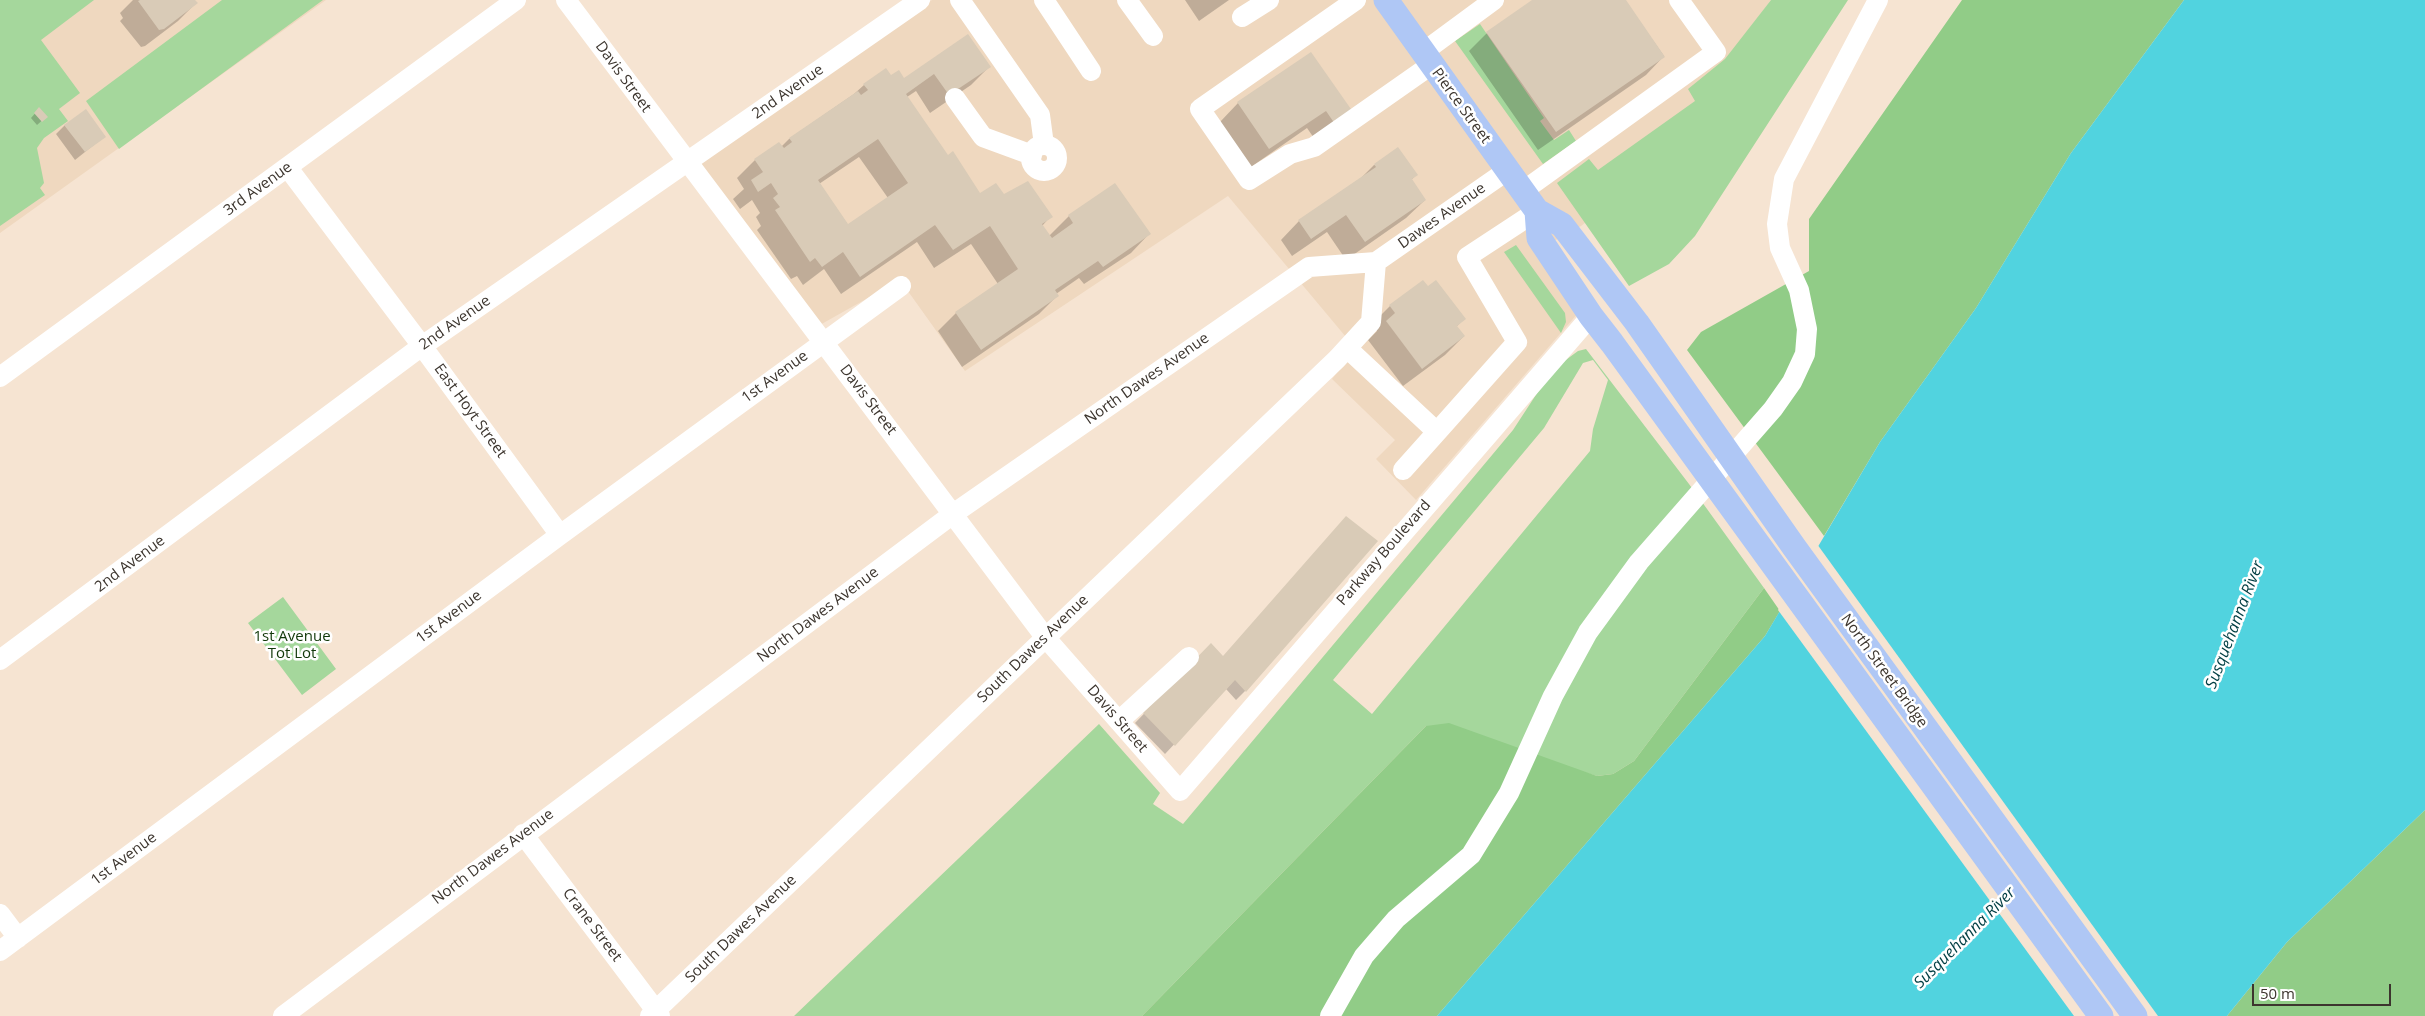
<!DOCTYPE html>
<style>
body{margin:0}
#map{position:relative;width:2425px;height:1016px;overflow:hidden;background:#f6e4d2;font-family:"Open Sans",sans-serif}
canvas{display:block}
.scale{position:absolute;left:2252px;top:984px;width:139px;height:22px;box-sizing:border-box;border:2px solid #3c352e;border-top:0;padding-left:6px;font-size:15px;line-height:18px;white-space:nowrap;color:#3c352e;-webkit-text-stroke:4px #fff;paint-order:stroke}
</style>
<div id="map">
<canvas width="2425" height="1016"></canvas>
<div class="scale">50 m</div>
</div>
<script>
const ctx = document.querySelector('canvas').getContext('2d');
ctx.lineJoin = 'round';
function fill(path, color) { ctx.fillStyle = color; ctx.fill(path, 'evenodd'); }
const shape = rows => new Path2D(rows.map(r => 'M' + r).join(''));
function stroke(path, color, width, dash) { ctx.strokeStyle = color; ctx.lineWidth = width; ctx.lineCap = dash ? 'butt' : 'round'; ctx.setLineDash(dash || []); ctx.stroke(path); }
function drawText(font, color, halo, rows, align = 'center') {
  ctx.font = font + ' "Open Sans",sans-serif'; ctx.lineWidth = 5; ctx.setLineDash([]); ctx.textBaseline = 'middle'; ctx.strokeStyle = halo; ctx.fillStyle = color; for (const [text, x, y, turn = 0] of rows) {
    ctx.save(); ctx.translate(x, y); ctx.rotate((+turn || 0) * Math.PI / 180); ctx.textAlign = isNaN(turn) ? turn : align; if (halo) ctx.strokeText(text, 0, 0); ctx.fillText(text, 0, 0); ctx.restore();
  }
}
const built = shape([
 [0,0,326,0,0,233],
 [932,0,1771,0,1636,184,1581,226,1534,252,1579,312,1416,500,1376,459,1395,440,1332,379,1356,349,1228,196,965,371,900,280,818,326,698,162]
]);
const green = shape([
 [0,0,94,0,41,40,80,93,59,109,68,121,44,138,37,148,44,183,40,188,45,195,0,226],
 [222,0,323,0,119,149,86,101],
 [1771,0,1848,0,1695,236,1669,264,1629,286,1557,183,1589,159,1598,170,1695,101,1688,89,1725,59],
 [1480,24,1544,118,1540,121,1554,140,1569,130,1576,141,1543,164,1455,41],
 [1516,245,1565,313,1566,322,1561,333,1504,252],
 [1586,349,1689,484,1764,588,1634,761,1613,774,1597,776,1426,726,1142,1016,794,1016,1099,724,1160,793,1153,804,1183,824,1513,430,1545,381,1563,362,1578,351],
 [1593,360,1608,380,1593,429,1590,451,1372,714,1333,680,1544,428,1583,363],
 [283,597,336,669,302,695,248,623]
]);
const forest = shape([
 [1962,0,2184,0,2071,153,1976,308,1880,442,1824,536,1687,350,1701,332,1809,271,1809,219],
 [1764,588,1780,611,1765,636,1437,1016,1142,1016,1426,726,1449,723,1597,776,1613,774,1634,761],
 [2425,810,2425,1016,2227,1016,2287,942]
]);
const water = shape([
 [2184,0,2425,0,2425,810,2287,942,2227,1016,1437,1016,1765,636,1880,442,1976,308,2071,153]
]);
const pier = shape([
 [1817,544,2158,1016,2074,1016,1778,610]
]);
const shadow = shape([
 [133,0,194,0,196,3,178,21,145,46,141,47,120,21,123,18,120,13],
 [1185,0,1229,0,1199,21],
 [1534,0,1624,0,1664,56,1646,75,1538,150,1469,51,1487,33],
 [968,36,989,67,971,85,930,113,916,91,907,97,947,156,980,195,1004,196,1051,216,1042,226,1049,236,1069,216,1149,234,1131,253,1084,284,1079,278,1056,294,1057,296,1039,314,962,367,938,331,956,313,998,284,971,244,934,268,917,242,841,294,824,269,803,285,797,276,791,279,757,230,761,226,756,217,760,213,752,200,740,209,733,199,744,189,737,178,755,160,781,147,789,139,854,94,864,85,891,77,904,80],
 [859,157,888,198,848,225,819,184],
 [1311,54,1351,111,1316,141,1307,128,1251,167,1220,122,1238,103],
 [39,109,46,117,37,125,31,118],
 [65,125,105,136,75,160,56,134],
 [1374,165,1416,175,1411,180,1425,200,1406,218,1346,260,1327,232,1292,256,1281,240,1299,221,1360,179],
 [1428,288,1464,319,1456,327,1464,336,1445,355,1403,386,1368,340,1377,331,1372,324,1390,306],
 [1376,541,1245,691,1236,700,1226,689,1165,754,1135,723,1211,645,1223,657]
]);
const building = shape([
 [140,0,195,0,198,3,164,29,159,30,138,1],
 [1532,0,1626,0,1665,57,1556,132,1486,32],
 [968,34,991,67,949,95,934,74,906,94,948,155,953,151,980,193,996,183,1004,194,1028,181,1053,217,1042,224,1052,238,1073,223,1068,215,1115,183,1151,234,1103,267,1098,261,1055,290,1059,296,981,350,955,312,1018,269,990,226,953,250,935,225,860,277,843,252,822,267,815,258,810,262,775,210,780,207,773,198,778,194,771,183,758,192,751,180,763,172,754,159,779,142,784,148,792,142,789,138,858,91,861,95,868,90,863,84,886,68,891,75,899,70,904,78],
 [878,139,908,183,848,224,818,180],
 [1311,52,1353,112,1335,124,1326,111,1269,149,1237,102],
 [39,107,48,117,42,122,34,113],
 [86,109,106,137,85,152,64,125],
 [1398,147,1418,175,1412,179,1426,200,1365,242,1346,215,1311,239,1298,220,1376,167,1374,164],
 [1423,280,1428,286,1436,280,1466,319,1457,326,1465,336,1422,369,1386,321,1395,313,1389,305],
 [1346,516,1378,541,1246,692,1235,680,1175,746,1143,713,1211,643,1223,656]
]);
const minor = shape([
 [566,0,1045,637,1180,791,1591,316],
 [960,0,1040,115,1044,145],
 [1044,0,1091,71],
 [1127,0,1153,36],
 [1356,0,1200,109,1249,180,1290,154,1314,147,1431,65],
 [1242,17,1269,0],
 [1422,53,1494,0],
 [955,98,983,137,1032,155],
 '1031 158a13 13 0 1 1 26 0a13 13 0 1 1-26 0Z',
 [288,168,422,346,560,535],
 [1523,191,1716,52,1679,0],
 [1376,262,1508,170],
 [1347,348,1437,432,1517,342,1467,257,1537,211],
 [0,377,516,0],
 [1403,470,1437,432],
 [0,660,422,346,920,0],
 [1119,721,1189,657],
 [523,834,660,1016],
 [0,914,18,938],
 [0,951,560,535,901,286],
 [283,1016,953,514,1309,267,1376,262],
 [650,1016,1337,359,1371,322,1376,262],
 [1330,1016,1364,956,1396,919,1471,855,1509,793,1553,696,1588,632,1639,562,1773,409,1792,382,1805,354,1807,329,1799,290,1780,248,1777,224,1784,179,1878,0]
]);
const major = shape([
 [1386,0,1537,211,1539,238,1591,316,1612,343,2101,1016],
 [1537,211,1562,225,1637,323,1794,547,2135,1016]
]);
const streetNames = [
 ["Davis Street",623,77,54],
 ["2nd Avenue",788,92,-35],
 ["Pierce Street",1461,106,54],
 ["3rd Avenue",258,189,-36],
 ["Dawes Avenue",1442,216,-35],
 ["2nd Avenue",455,323,-35],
 ["1st Avenue",775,377,-36],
 ["North Dawes Avenue",1147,379,-35],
 ["Davis Street",868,400,53],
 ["East Hoyt Street",470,411,54],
 ["Parkway Boulevard",1384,553,-49],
 ["2nd Avenue",130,564,-37],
 ["North Dawes Avenue",818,615,-37],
 ["1st Avenue",449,617,-37],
 ["South Dawes Avenue",1033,649,-44],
 ["North Street Bridge",1884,671,54],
 ["Davis Street",1117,719,49],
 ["North Dawes Avenue",493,857,-37],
 ["1st Avenue",124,859,-37],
 ["Crane Street",592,925,53],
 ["South Dawes Avenue",741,929,-44]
];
const parkNames = [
 ["1st Avenue",292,637],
 ["Tot Lot",292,654]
];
const waterNames = [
 ["Susquehanna River",2235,625,-69],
 ["Susquehanna River",1965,938,-45]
];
fill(built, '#efd8bf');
fill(green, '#a5d79c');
fill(forest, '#91cc87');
fill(water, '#51d3df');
fill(pier, '#f6e4d2');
fill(shadow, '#0003');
fill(building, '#d9cbb7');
stroke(minor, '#fff', 20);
stroke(major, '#afc7f5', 25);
drawText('15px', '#3c352e', '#fff', streetNames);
drawText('15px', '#12390a', '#fff', parkNames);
drawText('italic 16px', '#003e43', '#fff', waterNames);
</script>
